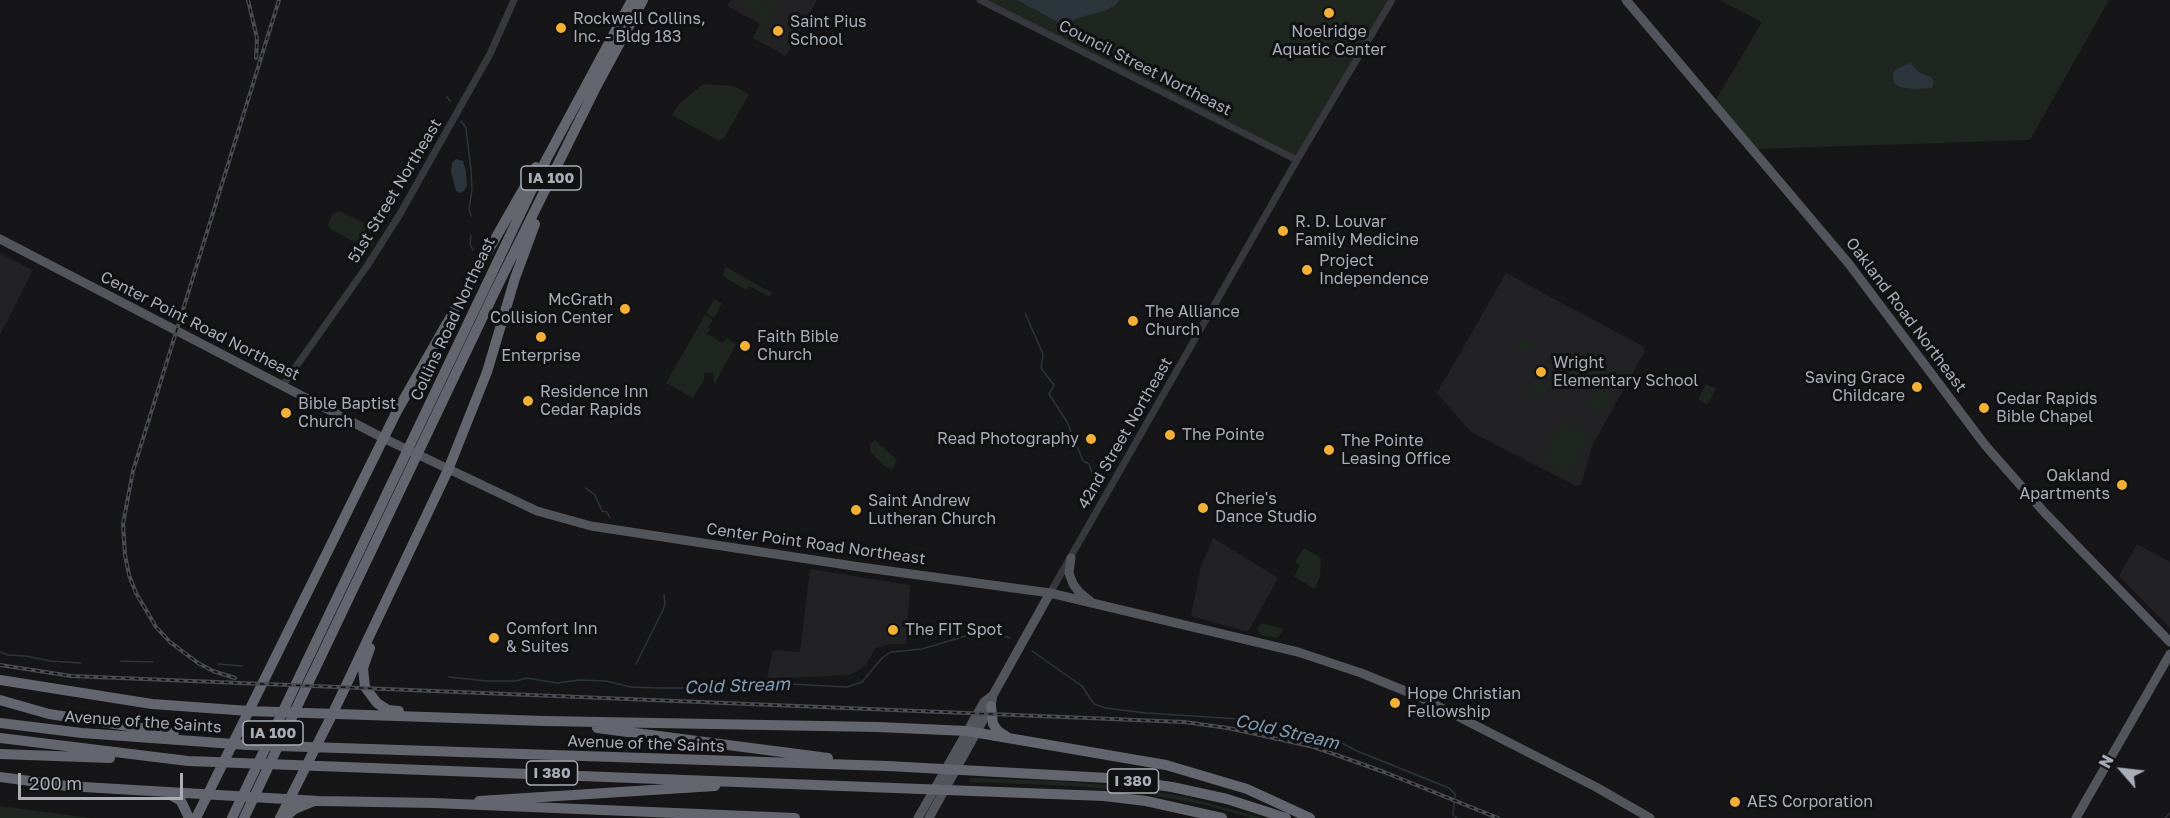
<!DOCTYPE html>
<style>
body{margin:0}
#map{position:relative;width:2170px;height:818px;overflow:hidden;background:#161618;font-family:"Golos Text",sans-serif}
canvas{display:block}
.north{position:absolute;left:2092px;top:740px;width:60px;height:60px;-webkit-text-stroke:4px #111113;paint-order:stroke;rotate:298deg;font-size:16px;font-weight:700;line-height:24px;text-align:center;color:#a8adb8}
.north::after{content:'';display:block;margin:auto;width:21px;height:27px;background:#a8adb8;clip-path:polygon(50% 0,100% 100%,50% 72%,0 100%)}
.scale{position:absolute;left:18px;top:773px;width:165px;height:27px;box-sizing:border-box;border:3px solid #a8adb8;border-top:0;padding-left:8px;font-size:18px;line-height:21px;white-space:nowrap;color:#a8adb8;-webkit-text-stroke:4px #111113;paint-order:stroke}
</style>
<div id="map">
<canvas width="2170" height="818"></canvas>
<div class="north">N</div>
<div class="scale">200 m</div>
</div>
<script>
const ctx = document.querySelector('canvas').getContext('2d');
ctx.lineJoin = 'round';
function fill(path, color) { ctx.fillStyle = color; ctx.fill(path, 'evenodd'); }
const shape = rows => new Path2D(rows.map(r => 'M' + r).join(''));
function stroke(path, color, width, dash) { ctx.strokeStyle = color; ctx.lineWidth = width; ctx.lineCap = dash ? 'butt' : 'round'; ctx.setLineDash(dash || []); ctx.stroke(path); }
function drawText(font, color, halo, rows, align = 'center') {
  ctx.font = font + ' "Golos Text",sans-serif'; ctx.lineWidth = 6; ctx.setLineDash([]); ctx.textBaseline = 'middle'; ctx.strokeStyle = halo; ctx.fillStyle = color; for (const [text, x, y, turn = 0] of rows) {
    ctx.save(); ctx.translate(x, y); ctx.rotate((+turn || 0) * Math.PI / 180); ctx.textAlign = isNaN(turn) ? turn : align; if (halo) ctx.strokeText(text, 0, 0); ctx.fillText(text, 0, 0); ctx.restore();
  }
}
const built = shape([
 [731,0,817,0,786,56,753,38,760,24,727,6],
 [0,253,33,270,0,335],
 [1506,273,1644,347,1645,351,1592,446,1581,485,1576,486,1471,432,1437,393],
 [1213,538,1277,577,1277,580,1249,630,1245,631,1191,616,1201,566],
 [2137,544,2170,562,2170,628,2119,576],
 [810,569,910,585,906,644,891,644,876,648,865,666,850,675,767,679,773,650,800,652]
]);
const green = shape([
 [739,0,765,0,758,13,738,2],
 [767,0,781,0,762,35,767,39,764,44,753,38,760,24,757,22,759,18,758,17],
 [980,0,1392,0,1297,160],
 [1719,0,2109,0,2030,140,1757,149,1714,103,1762,22],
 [703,84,734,86,749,94,724,138,719,141,672,115,679,104],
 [339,211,373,227,375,233,374,245,366,248,330,229,328,224,333,214],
 [726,267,772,293,770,297,749,286,747,290,727,279,723,274],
 [714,299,722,303,714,318,706,313],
 [705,315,713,320,708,327,710,329,707,334,723,343,726,338,736,344,714,385,713,373,704,373,704,380,693,398,666,383],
 [1523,337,1533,343,1523,358,1512,352],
 [1533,379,1545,381,1550,384,1549,390,1538,397,1528,392],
 [1706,384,1716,389,1707,405,1698,399],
 [1596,388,1610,395,1599,414,1584,406,1586,401,1592,399],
 [1562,421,1591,435,1570,477,1542,463],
 [875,440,897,460,893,469,884,466,870,451,870,444],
 [1303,549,1306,549,1321,558,1320,576,1315,589,1294,577,1300,565,1295,562],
 [1262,623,1282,628,1283,631,1277,638,1261,635,1257,629],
 [971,778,1055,781,1129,787,1186,797,1263,818,1251,818,1205,805,1138,792,1075,786,969,782],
 [0,806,91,818,0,818]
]);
const water = shape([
 [1017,0,1119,0,1117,4,1107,10,1078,18,1063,25],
 [1910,63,1920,73,1931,77,1934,82,1932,88,1914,89,1900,87,1894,83,1893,74,1896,69],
 [456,159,463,161,466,171,467,186,464,191,460,193,456,191,451,172,452,163]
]);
const stream = shape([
 [447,97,450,101],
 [461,121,466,128,471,170,472,190,469,209,471,216],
 [471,235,470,244,473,250],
 [1025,313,1043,354,1041,368,1054,385,1049,394,1067,422,1083,461,1089,464,1098,489],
 [586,488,595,495,602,511,607,512,610,518],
 [1032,651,1082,686,1094,704,1106,708,1146,713,1255,720,1322,736,1342,743,1357,751,1449,788,1455,794,1453,815,1457,818],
 [0,652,8,655,26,656,50,661,81,663],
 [121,661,153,662],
 [218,664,242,666],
 [636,664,663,610,665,604,664,595],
 [449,677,486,681,516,681,527,678,557,683,579,680,606,681,631,687,659,688,774,688,790,684,847,687,862,682,882,658,891,652,922,649,979,632,990,632,1010,638],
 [2165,818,2170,813]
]);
const minor = shape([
 [980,0,1297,160],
 [283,385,367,266,400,214,490,54,514,0],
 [1050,593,1297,160,1392,0]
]);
const major = shape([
 [1626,0,1849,264,1985,445,2044,512,2170,642],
 [0,239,383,438,537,511,591,526,860,567,1050,593,1298,652,1361,673,1420,697,1596,787,1650,818],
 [1071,558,1069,573,1073,584,1079,592,1090,601],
 [918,818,984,702,993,695],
 [929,818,991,706,993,695,1050,593],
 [2076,818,2170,654]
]);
const highway = shape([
 [370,648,363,668,365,687,377,703,388,710,399,711],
 [0,680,152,704,249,711,544,721,878,727,967,731,1166,765,1247,789,1310,818],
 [0,700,49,714,174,733],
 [991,706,993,724,998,731,1007,737],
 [0,723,82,733,248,745,888,766,1108,778,1172,787,1227,799,1286,818],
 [597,728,828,758],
 [0,738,188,761,1104,796,1146,801,1222,818],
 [0,754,110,758],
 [0,777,67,786,319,801,434,803,795,818],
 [169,794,181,801,189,818],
 [479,801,715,786],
 [196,818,397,411,536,167],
 [232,818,546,160,632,0],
 [244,818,497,287,596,87,643,0],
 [280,818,332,715,448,470,487,372,515,278,535,224],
 [284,818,295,809,312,802]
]);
const rail = shape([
 [248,0,257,38,256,58],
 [0,665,71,676,1184,722,1228,728,1314,747,1384,772,1498,818],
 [235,678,213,671,198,663,170,642,156,627,136,593,129,575,125,555,123,524,133,471,279,0]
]);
const markers = [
 [1329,13,6,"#f2b134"],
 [561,28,6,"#f2b134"],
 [778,31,6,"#f2b134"],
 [1283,231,6,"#f2b134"],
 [1307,270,6,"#f2b134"],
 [625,309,6,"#f2b134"],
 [1133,321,6,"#f2b134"],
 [541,337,6,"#f2b134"],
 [745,346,6,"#f2b134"],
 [1541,372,6,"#f2b134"],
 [1917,387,6,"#f2b134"],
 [528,401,6,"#f2b134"],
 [1984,408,6,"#f2b134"],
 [286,413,6,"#f2b134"],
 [1170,435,6,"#f2b134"],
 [1091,439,6,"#f2b134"],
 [1329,450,6,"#f2b134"],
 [2122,485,6,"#f2b134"],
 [1203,508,6,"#f2b134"],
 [856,510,6,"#f2b134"],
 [893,630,6,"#f2b134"],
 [494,638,6,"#f2b134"],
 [1395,703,6,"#f2b134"],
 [1735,802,6,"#f2b134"]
];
const shields = [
 [551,178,60],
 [273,733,60],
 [552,773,51],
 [1133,781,51]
];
const shieldNames = [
 ["IA 100",551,178],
 ["IA 100",273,733],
 ["I 380",552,773],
 ["I 380",1133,781]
];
const poiNames = [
 ["Rockwell Collins,",573,19],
 ["Inc. - Bldg 183",573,37],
 ["Saint Pius",790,22],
 ["School",790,40],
 ["Noelridge",1329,32,"center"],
 ["Aquatic Center",1329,50,"center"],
 ["R. D. Louvar",1295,222],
 ["Family Medicine",1295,240],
 ["Project",1319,261],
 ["Independence",1319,279],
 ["McGrath",613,300,"right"],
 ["Collision Center",613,318,"right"],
 ["The Alliance",1145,312],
 ["Church",1145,330],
 ["Faith Bible",757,337],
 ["Church",757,355],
 ["Enterprise",541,356,"center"],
 ["Wright",1553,363],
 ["Elementary School",1553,381],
 ["Saving Grace",1905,378,"right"],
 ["Childcare",1905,396,"right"],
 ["Residence Inn",540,392],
 ["Cedar Rapids",540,410],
 ["Cedar Rapids",1996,399],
 ["Bible Chapel",1996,417],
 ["Bible Baptist",298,404],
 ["Church",298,422],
 ["The Pointe",1182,435],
 ["Read Photography",1079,439,"right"],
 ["The Pointe",1341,441],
 ["Leasing Office",1341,459],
 ["Oakland",2110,476,"right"],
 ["Apartments",2110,494,"right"],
 ["Cherie's",1215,499],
 ["Dance Studio",1215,517],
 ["Saint Andrew",868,501],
 ["Lutheran Church",868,519],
 ["Comfort Inn",506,629],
 ["& Suites",506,647],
 ["The FIT Spot",905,630],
 ["Hope Christian",1407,694],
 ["Fellowship",1407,712],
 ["AES Corporation",1747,802]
];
const streetNames = [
 ["Council Street Northeast",1145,68,27],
 ["51st Street Northeast",395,191,-59],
 ["Oakland Road Northeast",1906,315,53],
 ["Collins Road Northeast",453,319,-65],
 ["Center Point Road Northeast",200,326,27],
 ["42nd Street Northeast",1125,433,-60],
 ["Center Point Road Northeast",816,544,8],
 ["Avenue of the Saints",143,722,4],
 ["Avenue of the Saints",646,744,2]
];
const waterNames = [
 ["Cold Stream",737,686,-2],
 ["Cold Stream",1287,732,13]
];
fill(built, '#222225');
fill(green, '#1e261f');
fill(water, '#2c353c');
stroke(stream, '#2c353c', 1.5);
stroke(minor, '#37383d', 7);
stroke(major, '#53555c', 9);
stroke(highway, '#63666e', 10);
stroke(rail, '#4a4c52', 4);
stroke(rail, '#111113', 1.5, [4.5]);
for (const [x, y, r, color] of markers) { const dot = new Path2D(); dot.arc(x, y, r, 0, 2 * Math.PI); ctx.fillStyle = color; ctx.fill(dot); stroke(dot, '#111113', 2); }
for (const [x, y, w] of shields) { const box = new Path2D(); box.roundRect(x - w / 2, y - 12, w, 24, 4.5); ctx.fillStyle = '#111113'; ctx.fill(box); stroke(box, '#a8adb8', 1.5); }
drawText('bold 15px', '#a8adb8', null, shieldNames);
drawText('16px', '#a8adb8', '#111113', poiNames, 'left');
drawText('16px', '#a8adb8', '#111113', streetNames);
drawText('italic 18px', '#7f9bb3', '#111113', waterNames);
</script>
